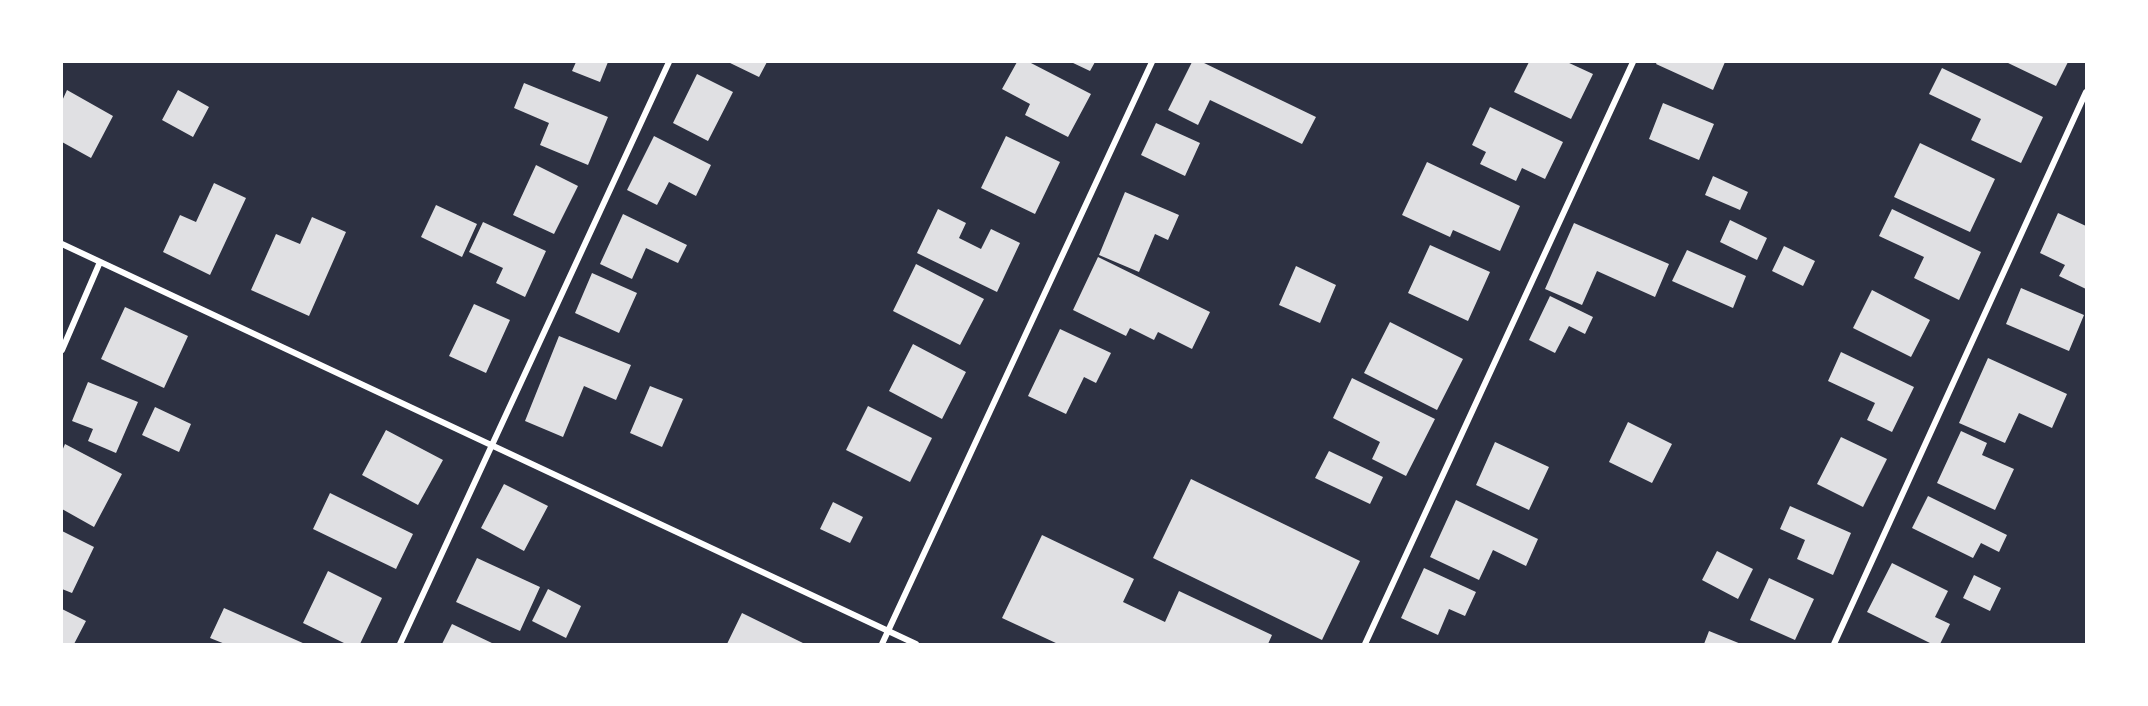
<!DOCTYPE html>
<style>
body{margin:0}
#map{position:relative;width:2148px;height:706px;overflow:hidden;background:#2d3142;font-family:"Zilla Slab",serif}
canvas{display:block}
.frame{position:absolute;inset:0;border:63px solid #fff;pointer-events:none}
</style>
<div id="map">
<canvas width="2148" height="706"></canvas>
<div class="frame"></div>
</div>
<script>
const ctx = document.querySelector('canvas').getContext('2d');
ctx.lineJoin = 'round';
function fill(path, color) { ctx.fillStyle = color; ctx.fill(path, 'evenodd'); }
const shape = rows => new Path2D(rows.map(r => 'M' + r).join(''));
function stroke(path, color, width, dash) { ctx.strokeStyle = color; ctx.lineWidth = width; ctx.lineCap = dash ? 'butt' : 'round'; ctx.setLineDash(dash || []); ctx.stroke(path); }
const building = shape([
 [576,62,608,62,600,82,572,71],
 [728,62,767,62,759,77],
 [1017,62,1029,62,1091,94,1068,137,1025,115,1030,104,1002,89],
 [1071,62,1095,62,1090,71],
 [1192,62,1202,62,1316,117,1302,144,1210,100,1198,125,1168,110],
 [1529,62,1567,62,1593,74,1571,119,1514,92],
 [1657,62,1725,62,1713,90,1656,64],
 [2006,62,2068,62,2056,86],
 [1942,68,2043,117,2021,163,1971,140,1981,119,1929,94],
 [697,74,733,92,708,141,673,123],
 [524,83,608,117,588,165,540,145,549,123,514,108],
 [67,90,113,116,91,158,62,142,62,101],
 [178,90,209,107,193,137,162,120],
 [1663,103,1714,124,1699,160,1649,139],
 [1490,107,1563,142,1545,179,1522,168,1516,181,1480,164,1486,152,1472,145],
 [1156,123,1200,143,1185,176,1141,155],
 [654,136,711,165,696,196,669,182,657,205,627,190],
 [1006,136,1060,162,1035,214,981,188],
 [1920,143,1995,179,1970,232,1894,197],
 [1427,162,1520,206,1500,251,1453,230,1450,237,1402,215],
 [536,165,578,186,554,234,513,215],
 [1713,176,1748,192,1740,210,1705,195],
 [214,183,246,198,210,275,163,252,180,215,196,222],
 [1125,192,1179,215,1168,240,1155,234,1139,272,1099,255],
 [436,205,477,224,462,257,421,237],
 [938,209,966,223,959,238,981,249,991,229,1020,243,997,292,917,253],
 [1892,209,1981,252,1959,300,1914,278,1924,257,1879,236],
 [2058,213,2086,226,2086,289,2059,276,2065,265,2040,253],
 [623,214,687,245,678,263,646,248,632,279,600,264],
 [312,217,346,232,309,316,251,290,276,234,300,244],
 [1730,220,1767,238,1757,260,1720,242],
 [483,222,546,251,525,297,496,283,503,268,469,252],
 [1574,223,1669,264,1655,297,1597,271,1582,305,1545,289],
 [1430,245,1490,272,1468,321,1408,293],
 [1784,246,1815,261,1803,286,1772,271],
 [1687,250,1746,276,1733,308,1672,281],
 [1098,257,1210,312,1192,349,1158,332,1154,340,1130,328,1126,336,1073,310],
 [916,264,984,299,960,345,893,311],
 [1296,266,1336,285,1320,323,1279,305],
 [592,273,637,293,619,333,575,313],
 [2021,288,2084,315,2069,351,2006,324],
 [1872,290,1930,320,1911,357,1853,328],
 [1550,296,1593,317,1585,334,1569,326,1555,353,1529,340],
 [474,304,510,320,486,373,449,356],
 [125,307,188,336,164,388,101,359],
 [1390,322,1463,359,1437,410,1364,373],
 [1060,329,1111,353,1096,383,1084,377,1066,414,1028,396],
 [559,336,631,365,616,400,584,386,563,437,525,421],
 [913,344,966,372,942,419,889,391],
 [1841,352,1914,387,1892,432,1867,420,1875,403,1828,381],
 [1988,358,2067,394,2052,428,2019,413,2005,443,1959,423],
 [1352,378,1435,419,1406,476,1372,459,1380,442,1333,418],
 [88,382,138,402,116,453,88,441,93,429,72,421],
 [650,386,683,399,662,447,630,433],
 [868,406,932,438,910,482,846,450],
 [155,407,191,424,179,452,142,435],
 [1628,422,1672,444,1652,483,1609,462],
 [386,430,443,460,418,505,362,475],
 [1961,431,1987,443,1982,455,2014,469,1995,510,1937,483],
 [1841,437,1887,459,1863,507,1817,484],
 [1495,442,1549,467,1529,510,1476,485],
 [65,444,122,474,94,527,62,509,62,451],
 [1329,451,1383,477,1370,504,1315,478],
 [1191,479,1360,561,1322,640,1153,558],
 [504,484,548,506,524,551,481,528],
 [330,493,413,534,396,569,313,529],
 [1928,496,2007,535,1999,552,1981,543,1973,558,1912,528],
 [1456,500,1538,539,1526,566,1493,550,1479,580,1430,557],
 [833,502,863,517,850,543,820,529],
 [1790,506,1851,533,1833,575,1797,559,1805,540,1780,529],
 [62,531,94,547,72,593,62,589],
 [1042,535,1134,579,1123,602,1165,622,1179,591,1272,635,1268,644,1058,644,1002,618],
 [1717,551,1753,569,1738,599,1702,580],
 [477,558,540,587,520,631,456,602],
 [1892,563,1948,591,1935,617,1950,624,1940,644,1932,644,1867,612],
 [1424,568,1476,592,1465,616,1449,609,1438,635,1401,618],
 [328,571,382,598,360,644,346,644,303,623],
 [1974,575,2001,588,1990,611,1963,598],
 [1769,578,1814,599,1795,640,1750,620],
 [548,589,581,606,566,638,532,621],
 [224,608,305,644,225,644,210,638],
 [62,609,86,621,74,644,62,644],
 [742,613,805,644,727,644],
 [452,624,494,644,442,644],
 [1709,631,1741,644,1704,644]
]);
const minor = shape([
 [62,244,916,644],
 [62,350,100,262],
 [400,644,669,62],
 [882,644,1152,62],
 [1365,644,1633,62],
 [1834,644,2086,92]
]);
fill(building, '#e0e0e3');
stroke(minor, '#fff', 6);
</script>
